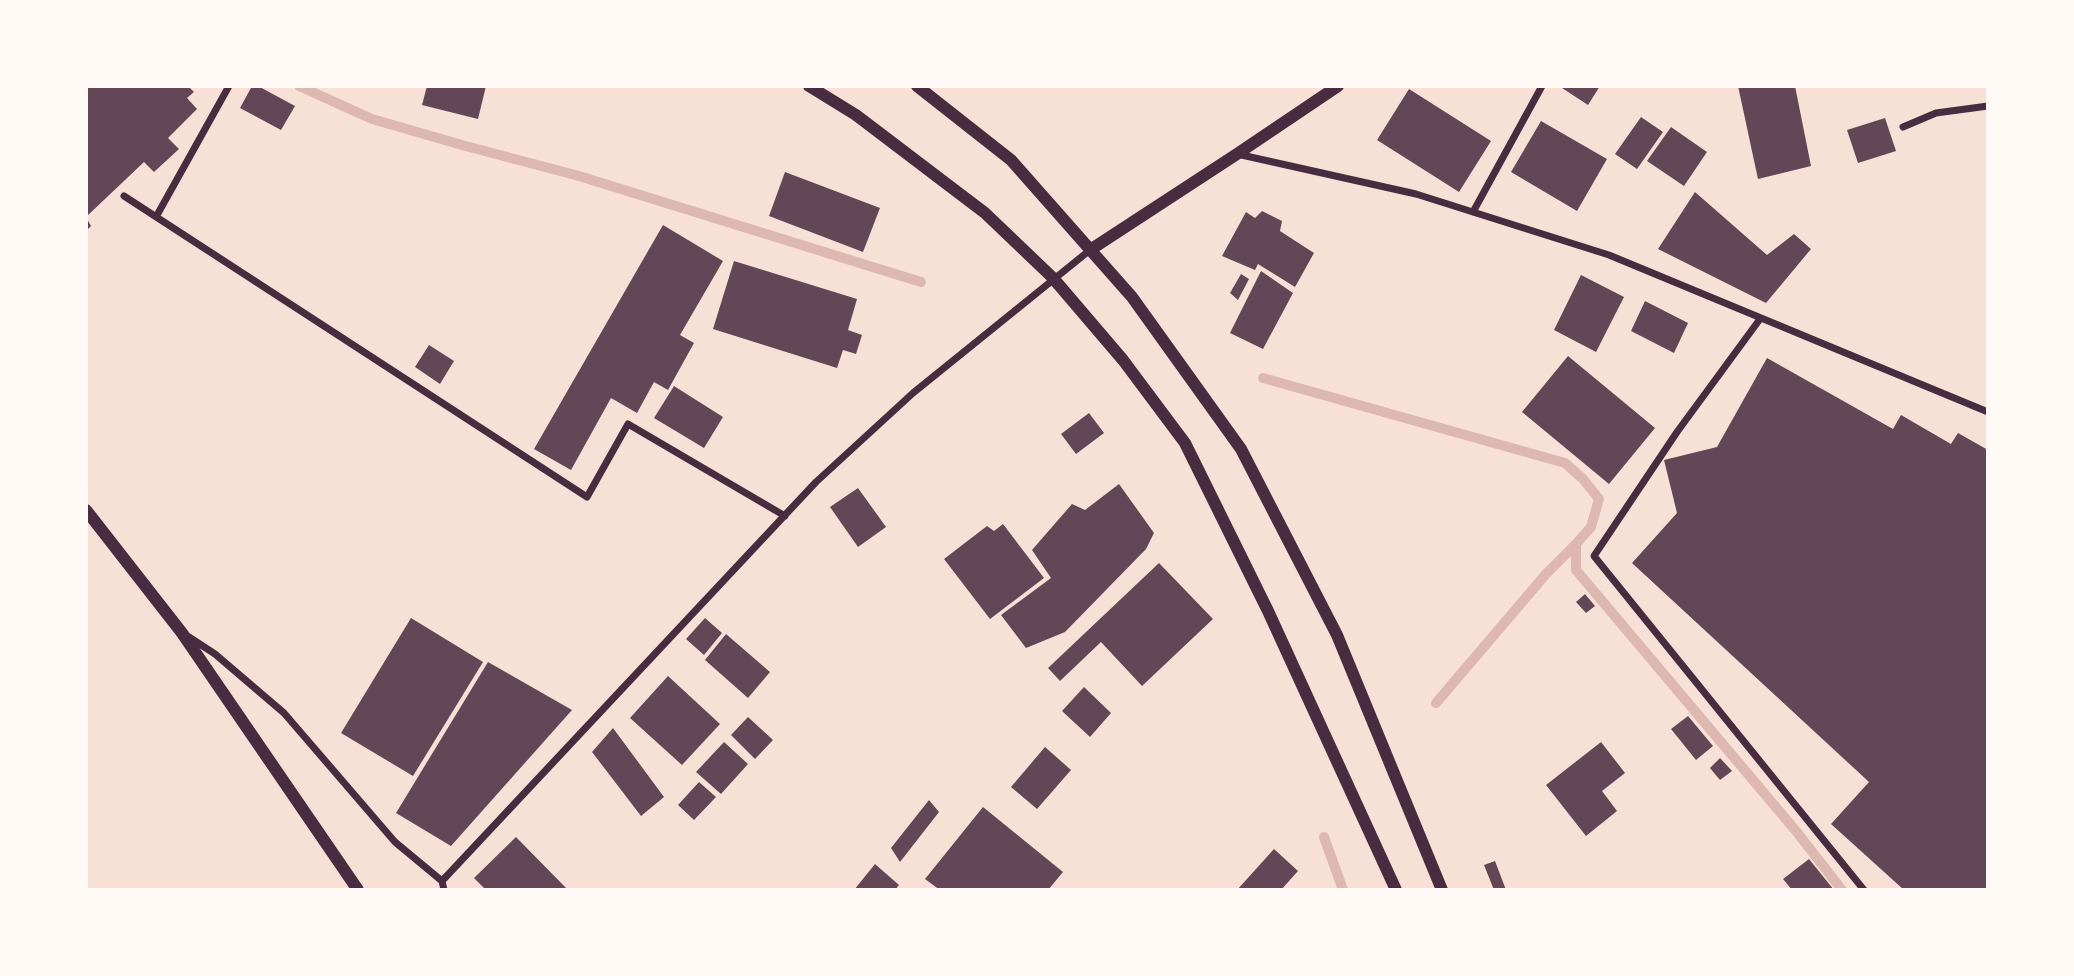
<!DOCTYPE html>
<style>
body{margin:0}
#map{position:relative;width:2074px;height:976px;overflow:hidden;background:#f7e1d7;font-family:Rubik,sans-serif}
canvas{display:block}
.frame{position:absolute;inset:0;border:88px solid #fffaf5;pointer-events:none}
</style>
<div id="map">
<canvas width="2074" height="976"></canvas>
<div class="frame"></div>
</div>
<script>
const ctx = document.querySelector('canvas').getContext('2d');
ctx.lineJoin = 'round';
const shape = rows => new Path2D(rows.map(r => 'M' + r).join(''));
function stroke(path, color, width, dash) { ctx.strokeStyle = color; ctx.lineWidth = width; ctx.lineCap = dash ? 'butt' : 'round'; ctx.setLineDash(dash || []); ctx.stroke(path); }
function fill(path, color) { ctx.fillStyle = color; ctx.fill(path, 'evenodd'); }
const stream = shape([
 [299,86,372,119,462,145,579,176,921,282],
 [1263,378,1565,463,1583,479,1599,499,1591,527,1576,544,1546,574,1436,703],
 [1576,544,1576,570,1796,831,1842,890],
 [1324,837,1343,890]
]);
const building = shape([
 [86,86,188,86,194,92,187,98,197,109,168,138,179,149,154,172,144,162,86,217,91,226,86,231],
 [252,86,258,86,295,106,281,130,240,108],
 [427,86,486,86,478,119,422,105],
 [1559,86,1600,86,1588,105],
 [1738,86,1795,86,1811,166,1758,179],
 [1409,89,1491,141,1459,192,1377,140],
 [1641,117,1663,132,1637,169,1615,154],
 [1885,118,1896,151,1858,163,1847,130],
 [1541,121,1607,159,1577,211,1511,172],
 [1671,127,1707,152,1684,186,1647,161],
 [785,172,880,208,863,252,769,216],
 [1695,192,1767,255,1794,234,1811,249,1766,303,1658,249],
 [1262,211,1282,221,1280,231,1314,253,1295,287,1258,264,1255,270,1222,256,1246,212,1255,218],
 [663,225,723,261,680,335,694,343,668,390,654,382,637,413,611,398,571,470,534,449],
 [734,261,857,299,848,330,862,335,856,354,843,350,837,368,713,329],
 [1261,271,1293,293,1263,349,1230,333],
 [1241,274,1249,279,1238,300,1230,293],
 [1581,275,1624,297,1596,352,1554,330],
 [1645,301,1688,323,1674,353,1631,331],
 [429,345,454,361,440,384,415,367],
 [1568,356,1655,428,1609,484,1522,412],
 [1767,358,1893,429,1901,415,1951,444,1958,433,1988,450,1988,890,1904,890,1831,824,1869,782,1632,563,1677,513,1664,460,1717,447],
 [674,386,723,417,704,448,654,418],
 [1089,413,1104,433,1076,454,1061,434],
 [1119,484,1154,533,1146,549,1065,632,1026,648,1001,615,1051,578,1032,550,1072,504,1085,510],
 [858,488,886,527,858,547,830,507],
 [1003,524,1044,578,990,619,944,559,987,526,994,531],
 [1159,563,1213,619,1142,686,1101,642,1060,681,1048,668],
 [1585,594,1595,606,1586,613,1576,602],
 [411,618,483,662,413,776,341,733],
 [705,618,722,633,704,655,686,639],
 [726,634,770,672,748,698,705,660],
 [488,662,572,710,451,846,396,813],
 [668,676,720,724,682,765,630,718],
 [1084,687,1111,713,1090,737,1062,711],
 [1688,716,1713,746,1696,760,1671,729],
 [748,717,773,740,755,759,731,735],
 [613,728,664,797,641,816,592,752],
 [724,742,748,764,721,794,696,772],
 [1601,742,1625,773,1602,791,1617,811,1586,836,1546,785],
 [1045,747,1071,770,1037,809,1011,787],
 [1720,758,1732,771,1720,780,1710,768],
 [699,782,716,797,694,820,678,805],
 [929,800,939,812,900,862,891,848],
 [983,807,1063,872,1048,890,940,890,925,879],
 [516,837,568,890,486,890,474,878],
 [1274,849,1298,871,1281,890,1237,890],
 [1809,859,1834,890,1792,890,1783,879],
 [1495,861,1506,890,1494,890,1484,865],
 [875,864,899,885,895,890,854,890]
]);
const minor = shape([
 [1903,127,1936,113,1988,106],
 [1237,154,1416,194,1609,255,1988,412],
 [124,196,587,497,628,424,785,516],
 [1473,212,1542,86],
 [156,217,229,86],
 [1760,319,1677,432,1594,556,1864,890],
 [189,637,215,654,284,713,395,842,442,881,444,890],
 [442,881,816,482,913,393,1090,250]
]);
const tertiary = shape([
 [809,86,856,115,985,213,1053,278,1123,360,1185,443,1268,611,1396,890],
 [917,86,1011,160,1132,297,1241,449,1337,635,1442,890],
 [1090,250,1237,154,1338,86],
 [86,510,182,633,358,890]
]);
stroke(stream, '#dcb8b0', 10);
fill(building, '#644757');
stroke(minor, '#4a2c40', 7);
stroke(tertiary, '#4a2c40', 12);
</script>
